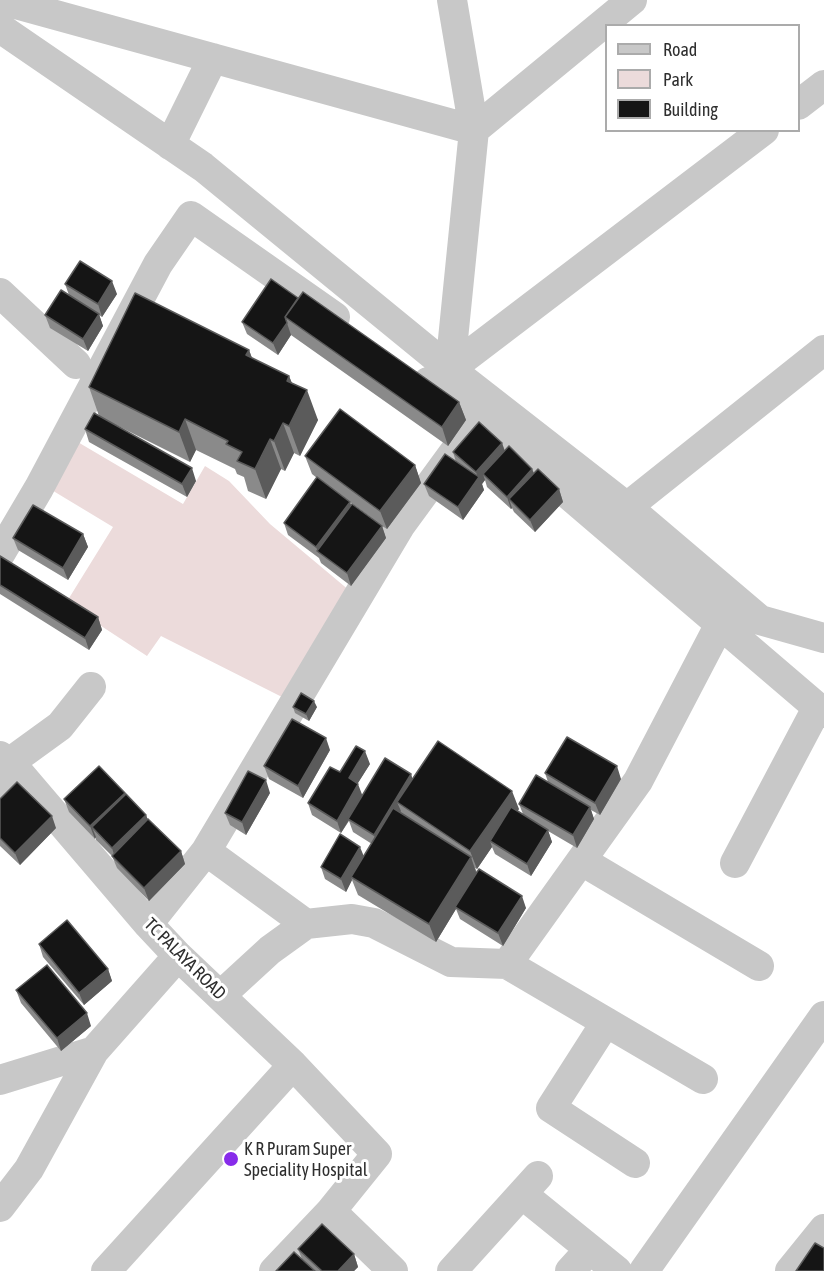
<!DOCTYPE html>
<style>
body{margin:0}
#map{position:relative;width:824px;height:1271px;overflow:hidden;background:#fff;font-family:"Asap Condensed",sans-serif}
canvas{display:block}
.legend{position:absolute;left:605px;top:24px;width:195px;height:108px;box-sizing:border-box;background:#fff;border:2px solid #ababab;margin:0;padding:8px 10px;list-style:none;font-size:18px;color:#2e2e2e}
.legend li{display:flex;align-items:center;gap:12px;height:30px}
.legend b{width:30px;border:2px solid #ababab}
</style>
<div id="map">
<canvas width="824" height="1271"></canvas>
<ul class="legend">
<li><b style="height:8px;background:#c8c8c8"></b>Road</li>
<li><b style="height:16px;background:#ecdbdb"></b>Park</li>
<li><b style="height:16px;background:#151515"></b>Building</li>
</ul>
</div>
<script>
const ctx = document.querySelector('canvas').getContext('2d');
ctx.lineJoin = 'round';
function fill(path, color) { ctx.fillStyle = color; ctx.fill(path, 'evenodd'); }
const shape = rows => new Path2D(rows.map(r => 'M' + r).join(''));
function stroke(path, color, width, dash) { ctx.strokeStyle = color; ctx.lineWidth = width; ctx.lineCap = dash ? 'butt' : 'round'; ctx.setLineDash(dash || []); ctx.stroke(path); }
function drawText(font, color, halo, rows, align = 'center') {
  ctx.font = font + ' "Asap Condensed",sans-serif'; ctx.lineWidth = 6; ctx.setLineDash([]); ctx.textBaseline = 'middle'; ctx.strokeStyle = halo; ctx.fillStyle = color; for (const [text, x, y, turn = 0] of rows) {
    ctx.save(); ctx.translate(x, y); ctx.rotate((+turn || 0) * Math.PI / 180); ctx.textAlign = isNaN(turn) ? turn : align; if (halo) ctx.strokeText(text, 0, 0); ctx.fillText(text, 0, 0); ctx.restore();
  }
}
const green = shape([
 [76,441,183,504,205,466,229,481,270,524,350,591,282,697,161,636,147,656,66,603,113,527,50,489]
]);
const minor = shape([
 [1,0,474,130,632,0],
 [0,28,203,167,450,369],
 [798,105,824,85],
 [764,130,450,369,627,507,760,620,824,638],
 [170,145,213,58],
 [0,293,76,364],
 [450,369,474,130,452,0],
 [428,382,479,418,824,713],
 [627,507,824,350],
 [0,554,39,488,158,264,191,216,335,317],
 [0,756,20,774,148,924,178,956,293,1065,377,1154,331,1211,393,1271],
 [9,763,60,726,91,687],
 [0,796,20,774],
 [206,851,306,924],
 [582,861,759,966],
 [735,863,817,708],
 [148,924,206,851,400,526,479,418],
 [507,964,703,1079],
 [221,995,270,950,306,924,352,919,374,923,451,962,507,964,638,781,720,624],
 [606,1022,551,1108,635,1163],
 [0,1080,94,1051],
 [522,1194,617,1271],
 [0,1207,29,1169,94,1051,178,956],
 [106,1271,293,1065],
 [274,1271,331,1211],
 [452,1271,538,1176],
 [570,1271,590,1249],
 [644,1271,824,1016],
 [790,1271,824,1229]
]);
const wall = shape([
 [65,284,117,294,102,317,99,315,103,326,88,351,50,328,45,315,69,295],
 [298,298,459,402,466,420,448,446,291,335,278,355,247,334,242,322],
 [249,350,252,358,289,376,292,383,318,420,300,456,294,453,285,471,281,469,266,499,248,491,244,477,237,474,235,469,196,450,190,462,106,420,196,481,187,497,89,442,85,429,99,416,89,387],
 [502,443,505,451,532,469,534,473,559,489,563,502,535,532,514,512,512,508,511,509,487,487,485,480,482,484,484,490,463,520,429,496,424,484,456,462,453,452],
 [305,456,415,465,421,483,387,529,382,526,386,538,351,586,321,563,319,558,288,535,284,523,317,478,312,474],
 [350,502,373,519,351,505],
 [83,534,88,547,68,580,18,550,13,538],
 [0,556,98,617,102,630,89,650,0,594],
 [293,707,317,707,309,721,295,713],
 [330,750,303,798,269,779,264,766],
 [370,764,357,784,362,796,411,774,412,779,519,809,517,811,523,814,519,804,548,782,545,773,621,779,600,815,591,810,594,819,577,848,548,831,552,842,531,876,495,854,492,847,477,869,475,868,477,872,526,908,503,946,460,919,456,909,436,942,358,895,352,880,346,892,325,879,321,867,364,856,372,844,353,832,349,821,341,833,312,815,308,803,340,772],
 [270,793,246,835,230,825,225,813],
 [125,795,146,815,148,820,181,851,185,864,149,901,117,868,112,856,96,840,96,837,95,839,69,812,64,799],
 [0,799,56,828,20,865,0,846],
 [39,944,108,969,112,981,84,1005,43,957],
 [16,990,91,1026,61,1051,21,1003],
 [298,1249,354,1254,358,1267,354,1271,276,1271,302,1259]
]);
const shadedWall = shape([
 [112,281,117,294,102,317,98,304],
 [99,314,103,326,88,351,83,339],
 [287,323,291,335,278,355,273,343],
 [249,350,260,380,246,355],
 [289,376,300,404,307,390,318,420,300,456,289,426,287,381],
 [459,402,466,420,448,446,442,427],
 [185,419,196,450,190,462,179,432],
 [283,423,294,453,285,471,274,441],
 [270,439,281,469,266,499,255,469],
 [502,443,506,455,483,474,485,480,482,484,484,490,463,520,458,507,478,479,476,472],
 [415,465,421,483,387,529,380,511],
 [192,468,196,481,187,497,182,484],
 [532,469,537,481,509,499,512,508,511,509,507,497],
 [559,489,563,502,535,532,530,520],
 [350,502,354,514,318,552,316,547],
 [382,526,386,538,351,586,347,573],
 [83,534,88,547,68,580,63,568],
 [98,617,102,630,89,650,85,638],
 [314,701,317,707,309,721,306,714],
 [326,738,330,750,303,798,298,786],
 [365,751,370,764,353,791,349,778],
 [617,766,621,779,600,815,595,803],
 [411,774,415,787,397,802,401,811,378,848,374,835],
 [266,780,270,793,246,835,242,822],
 [358,784,363,797,341,833,337,821],
 [512,791,519,809,494,844,490,841,492,847,477,869,470,851],
 [125,793,129,805,92,827,96,837,95,839,90,826],
 [590,807,594,819,577,848,573,835],
 [146,815,151,828,116,861,112,848],
 [52,816,56,828,20,865,15,853],
 [548,830,552,842,531,876,527,864],
 [360,847,365,859,351,877,352,880,346,892,341,879],
 [181,851,185,864,149,901,144,888],
 [471,857,477,875,455,907,456,909,436,942,429,924],
 [522,896,526,908,503,946,498,933],
 [108,969,112,981,84,1005,79,993],
 [87,1013,91,1026,61,1051,57,1038],
 [354,1254,358,1267,354,1271,338,1271]
]);
const building = shape([
 [80,261,112,281,98,304,65,284,80,261],
 [271,279,298,298,285,317,287,323,273,343,242,322,271,279],
 [61,290,99,314,83,339,45,315,61,290],
 [303,292,459,402,442,427,285,317,303,292],
 [135,293,249,350,246,355,289,376,287,381,307,390,289,426,283,423,274,441,270,439,255,469,237,461,242,452,226,444,228,441,185,419,179,432,89,387,135,293],
 [340,409,415,465,380,511,305,456,340,409],
 [94,413,192,468,182,484,85,429,94,413],
 [479,422,502,443,476,472,453,452,479,422],
 [509,446,532,469,507,497,483,474,509,446],
 [445,454,479,477,458,507,424,484,445,454],
 [538,469,559,489,530,520,509,499,538,469],
 [317,477,350,502,316,547,284,523,317,477],
 [352,504,382,526,347,573,317,551,352,504],
 [33,505,83,534,63,568,13,538,33,505],
 [0,556,98,617,85,638,0,585,0,556],
 [301,693,314,701,306,714,293,707,301,693],
 [292,719,326,738,298,786,264,766,292,719],
 [567,737,617,766,595,803,545,773,567,737],
 [438,741,512,791,470,851,397,802,438,741],
 [356,746,365,751,349,778,358,784,337,821,308,803,330,767,340,772,356,746],
 [385,758,411,774,374,835,348,819,385,758],
 [99,766,125,793,90,826,64,799,99,766],
 [248,771,266,780,242,822,225,813,248,771],
 [536,775,590,807,573,835,519,804,536,775],
 [17,782,52,816,15,853,0,838,0,799,17,782],
 [126,794,146,815,112,848,92,827,126,794],
 [511,807,548,830,527,864,490,841,511,807],
 [393,808,471,857,429,924,351,877,393,808],
 [148,819,181,851,144,888,112,856,148,819],
 [340,834,360,847,341,879,321,867,340,834],
 [479,869,522,896,498,933,455,907,479,869],
 [67,920,108,969,79,993,39,944,67,920],
 [47,965,87,1013,57,1038,16,990,47,965],
 [322,1224,354,1254,338,1271,322,1271,298,1249,322,1224],
 [815,1243,824,1248,824,1271,796,1271,815,1243],
 [294,1252,315,1271,276,1271,294,1252]
]);
const markers = [
 [231,1159,8,"#872bea"]
];
const streetNames = [
 ["TC PALAYA ROAD",185,959,45]
];
const poiNames = [
 ["K R Puram Super",244,1149],
 ["Speciality Hospital",244,1170]
];
fill(green, '#ecdbdb');
stroke(minor, '#c8c8c8', 30);
fill(wall, '#8a8a8a');
fill(shadedWall, '#5b5b5b');
fill(building, '#151515');
stroke(building, '#5b5b5b', 1.5);
for (const [x, y, r, color] of markers) { const dot = new Path2D(); dot.arc(x, y, r, 0, 2 * Math.PI); ctx.fillStyle = color; ctx.fill(dot); stroke(dot, '#fff', 2); }
drawText('18px', '#2e2e2e', '#fff', streetNames);
drawText('18px', '#2e2e2e', '#fff', poiNames, 'left');
</script>
